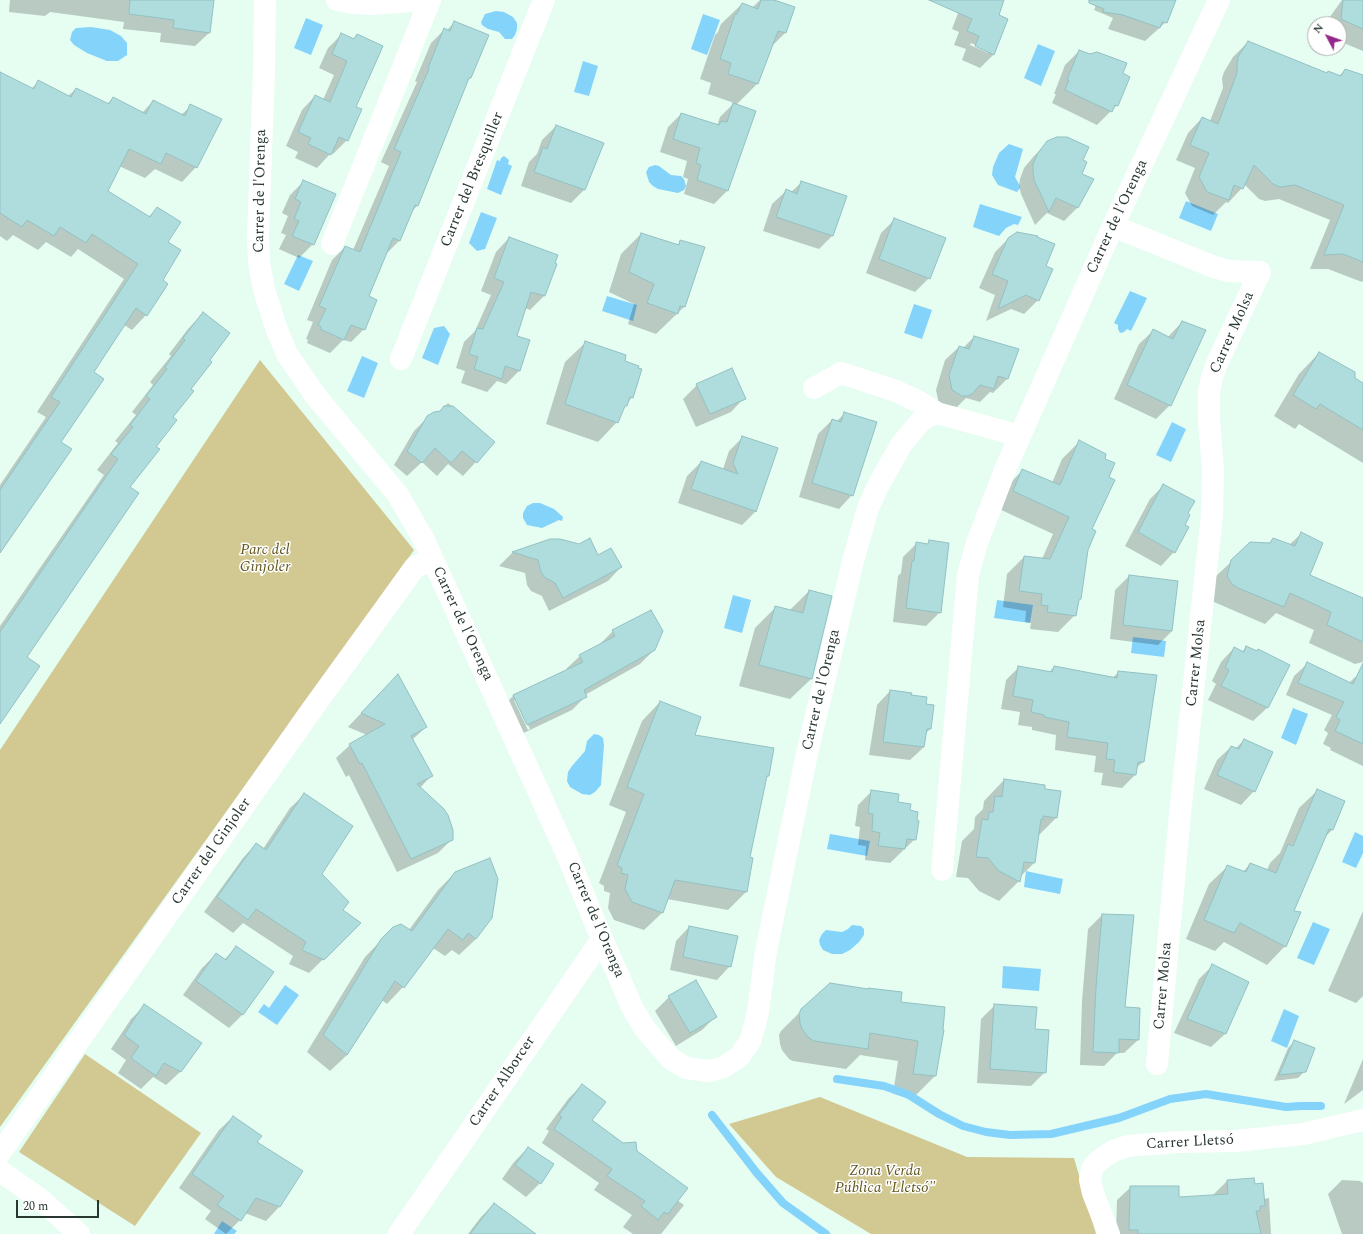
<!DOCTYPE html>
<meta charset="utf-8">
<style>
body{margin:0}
#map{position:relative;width:1363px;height:1234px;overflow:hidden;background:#e6fdf2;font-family:Spectral,serif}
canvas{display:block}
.north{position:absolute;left:1307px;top:16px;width:40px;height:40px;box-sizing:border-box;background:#fff;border:1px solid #a9afad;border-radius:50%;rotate:311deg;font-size:11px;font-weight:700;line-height:16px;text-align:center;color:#283831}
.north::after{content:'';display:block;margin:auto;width:14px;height:18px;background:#93288b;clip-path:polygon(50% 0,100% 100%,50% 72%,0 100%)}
.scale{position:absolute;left:16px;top:1200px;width:83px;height:18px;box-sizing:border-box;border:2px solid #283831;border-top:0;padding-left:5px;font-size:12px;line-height:14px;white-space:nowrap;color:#283831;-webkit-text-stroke:3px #fff;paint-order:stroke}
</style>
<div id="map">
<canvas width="1363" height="1234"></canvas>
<div class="north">N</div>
<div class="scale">20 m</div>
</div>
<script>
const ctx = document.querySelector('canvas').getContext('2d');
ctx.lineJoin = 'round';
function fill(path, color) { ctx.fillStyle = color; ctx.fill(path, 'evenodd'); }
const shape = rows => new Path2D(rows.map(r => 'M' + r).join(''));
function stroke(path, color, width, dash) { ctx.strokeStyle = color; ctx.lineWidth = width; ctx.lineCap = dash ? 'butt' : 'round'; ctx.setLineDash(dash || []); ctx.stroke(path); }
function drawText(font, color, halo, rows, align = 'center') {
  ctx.font = font + ' Spectral,serif'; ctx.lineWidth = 3; ctx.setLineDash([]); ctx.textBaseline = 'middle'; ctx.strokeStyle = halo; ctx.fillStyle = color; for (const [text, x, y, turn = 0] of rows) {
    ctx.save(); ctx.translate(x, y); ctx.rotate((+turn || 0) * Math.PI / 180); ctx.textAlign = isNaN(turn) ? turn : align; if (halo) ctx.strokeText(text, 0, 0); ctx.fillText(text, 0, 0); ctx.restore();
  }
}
const green = shape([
 [260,360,414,550,0,1127,0,750],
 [85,1054,201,1133,135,1226,19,1152],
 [820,1097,967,1157,1074,1158,1096,1234,871,1234,776,1177,729,1124]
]);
const water = shape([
 [496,11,504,12,513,17,517,23,517,29,515,35,512,39,505,39,499,32,488,29,482,25,481,22,485,14],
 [703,14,720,20,707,55,691,49],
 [306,18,323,25,311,55,294,48],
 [91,27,110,30,121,36,127,43,127,55,118,61,107,61,87,53,74,45,70,40,72,32,76,28],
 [1038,44,1055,51,1041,86,1024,78],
 [583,61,598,66,589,96,574,92],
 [1009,144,1023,149,1015,177,1019,184,1020,188,1017,192,998,185,992,175,993,167,999,153],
 [504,156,509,160,508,164,512,166,501,195,487,189,497,160,500,161,501,158],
 [655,165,659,166,671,175,681,176,684,179,686,186,684,190,678,193,658,189,653,186,649,182,646,172,649,167],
 [1186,201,1218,214,1211,231,1179,218],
 [980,204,1022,217,1018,225,1014,224,1006,228,999,236,973,227],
 [481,212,497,218,485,249,477,251,469,243],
 [298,255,313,261,299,291,284,284],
 [1130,291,1147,298,1131,331,1127,329,1124,332,1120,333,1118,329,1118,325,1114,323],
 [607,296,637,305,633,321,602,311],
 [914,304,932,310,922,339,904,333],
 [444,326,450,334,438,365,422,358,434,328],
 [362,356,378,363,364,398,347,391],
 [1172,422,1186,429,1171,462,1156,455],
 [533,503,540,503,554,509,563,517,562,521,559,520,542,528,527,525,523,518,523,513,527,506],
 [733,595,751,600,742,633,724,628],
 [997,600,1033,605,1030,623,994,618],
 [1133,637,1166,641,1164,657,1131,653],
 [1293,708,1308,714,1296,745,1281,738],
 [594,734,599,735,603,738,604,745,601,785,595,792,590,795,582,794,570,787,567,781,568,772,572,766,585,751,587,741],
 [1355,832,1363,836,1363,853,1356,868,1342,862],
 [830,834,870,841,867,856,827,849],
 [1026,871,1063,879,1060,894,1024,887],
 [1313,922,1330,929,1314,965,1297,958],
 [852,925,861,926,864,929,864,935,859,942,850,950,842,954,832,954,823,950,820,945,819,940,822,934,826,930,842,932,848,929],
 [1003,966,1041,969,1039,991,1002,988],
 [285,985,299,995,277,1025,258,1012,264,1004,269,1008],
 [1284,1009,1299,1016,1287,1048,1271,1041],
 [222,1221,237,1231,234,1234,214,1234]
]);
const shadow = shape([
 [10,0,213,0,209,33,195,46,160,42,161,33,123,29,124,22,50,12,45,16,9,12],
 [760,0,771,0,794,8,785,33,771,47,758,83,736,105,727,191,714,204,684,194,688,179,683,177,687,161,660,152,668,127,681,114,717,126,720,117,734,103,708,94,711,83,700,79,715,35,718,32,721,24,742,4,752,8],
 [963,0,1003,0,997,16,1007,19,993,55,980,68,962,60,966,49,954,45,959,32,952,29],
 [971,43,988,51,988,53,970,45],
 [1098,0,1162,0,1166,22,1145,41,1108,29,1113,18,1094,10],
 [1342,0,1363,0,1363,51,1339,41,1339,24,1327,24,1327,21],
 [455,22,470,78,467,81,417,206,411,212,399,241,386,254,367,297,364,329,351,342,343,340,330,353,307,343,308,340,306,339,313,322,307,320,332,260,345,247,353,250,389,166,381,162,417,82,415,81,431,43,445,29,447,30],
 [342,34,353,39,357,35,355,107,361,110,347,140,333,154,331,153,317,168,295,158,298,152,286,146,302,110,315,96,323,100,334,75,319,68,328,48],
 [1248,42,1327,74,1339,76,1345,70,1363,76,1363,281,1362,282,1328,269,1310,269,1330,220,1279,199,1265,201,1259,199,1244,184,1242,188,1228,203,1226,202,1213,215,1192,206,1185,193,1195,168,1176,160,1188,133,1202,118,1210,121,1223,88,1222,78,1224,72,1233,57],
 [1079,51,1122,74,1117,105,1097,125,1052,103,1056,94,1054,94,1065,65],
 [0,75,31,89,38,82,68,96,76,89,107,104,113,98,142,113,153,101,181,115,191,106,196,167,182,182,155,169,145,178,119,166,107,191,148,217,157,209,167,242,161,280,146,315,132,330,124,325,93,372,60,442,0,552,0,485,46,417,37,412,124,279,78,249,71,257,46,242,38,250,13,235,7,241,0,236],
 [556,126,585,189,571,203,521,186,529,162,537,154,542,140],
 [1048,142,1082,160,1078,207,1064,221,1047,213,1035,225,1021,194,1019,186,1020,179,1024,168,1034,156],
 [304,181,313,244,299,258,279,249,286,235,281,233,288,216,282,213,290,195],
 [802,182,832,236,819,249,763,231,772,204,786,191,791,192],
 [895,219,929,278,915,292,866,273,881,233],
 [641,234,676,246,681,241,684,307,656,334,628,324,634,304,609,292,621,254],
 [509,238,556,264,544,296,530,310,525,308,516,336,520,370,506,384,497,381,487,392,461,383,465,371,456,368,464,342,475,331,491,295,481,291,496,252],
 [1009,238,1045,267,1038,300,1024,314,1011,309,986,321,995,295,979,288,995,252],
 [203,313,208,360,25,657,0,717,0,626,104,475,97,470,118,443,115,441,136,415,132,412,153,385,150,382,171,356,169,354,188,329],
 [1182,322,1170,405,1156,419,1114,399,1139,344,1153,331,1167,338],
 [974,337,1018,349,1007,379,993,393,990,392,980,402,966,398,957,407,939,404,936,390,945,360,959,347,963,348],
 [585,343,624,362,632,397,622,410,617,422,598,442,546,424,565,362],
 [1319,353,1363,384,1363,463,1299,424,1295,429,1274,416,1299,374],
 [697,385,744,398,731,412,696,427,683,399],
 [448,403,494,442,463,476,448,464,437,476,422,462,407,476,394,465,414,431,428,417,439,412],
 [845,413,852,495,839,509,799,497,818,434,832,420,837,421],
 [742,438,777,449,755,512,742,525,678,503,687,476,701,462,723,469,729,451],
 [1079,442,1103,459,1108,477,1090,529,1080,599,1077,602,1075,615,1058,632,1030,629,1031,623,1025,622,1026,611,1003,607,1007,574,1024,557,1042,559,1053,534,997,508,1006,487,1023,470,1052,483,1062,459],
 [1164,485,1187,514,1174,552,1161,566,1125,546,1150,499],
 [1301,534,1309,575,1363,599,1363,662,1355,664,1309,643,1314,630,1276,613,1265,624,1214,602,1209,595,1213,579,1232,561,1268,544,1273,539,1289,545],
 [551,540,598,557,621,567,608,581,549,611,542,596,531,591,527,585,525,573,499,566,512,553],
 [930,542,940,612,926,626,893,622,898,576,901,573,903,557,917,543,926,545],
 [1129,576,1177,582,1172,631,1158,645,1110,639,1115,590],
 [809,591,831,596,811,679,790,699,739,686,755,628,776,607,789,611],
 [613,631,654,650,640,664,585,695,586,696,572,710,513,738,500,709,514,695,567,670,566,669,580,656,599,645],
 [514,700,516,700,530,729,528,730],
 [1246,647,1267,708,1253,721,1208,700,1216,684,1212,681,1221,662,1234,648,1242,652],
 [1307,664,1349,683,1355,677,1363,680,1363,766,1330,750,1331,748,1323,744,1328,733,1324,730,1332,715,1286,695,1294,676],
 [1019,667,1049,672,1054,667,1112,678,1119,672,1143,762,1136,768,1135,775,1122,788,1101,785,1103,773,1094,772,1096,756,1055,750,1056,735,1032,730,1032,727,1018,725,1020,712,1001,709,1006,680],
 [384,689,426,727,412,740,431,776,420,788,452,839,438,853,397,872,349,775,346,777,336,758,350,745,367,735,348,727],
 [890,691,910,696,925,705,930,729,926,733,924,747,910,760,869,755,877,705],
 [660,702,693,736,768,776,766,778,749,858,752,859,746,892,728,910,667,899,663,912,644,930,614,920,608,908,610,893,604,891,604,886,599,883,626,812,609,805,642,721],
 [1244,740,1254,791,1241,805,1204,789,1217,760,1231,747,1235,749],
 [1004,780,1044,789,1059,791,1056,818,1037,837,1034,863,1020,877,1019,881,999,901,979,891,968,878,956,877,962,841,974,829,975,817,983,809,984,801],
 [1318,790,1344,801,1332,830,1325,837,1293,912,1285,946,1267,965,1224,942,1215,951,1186,939,1209,884,1228,866,1243,872,1250,864,1267,870,1270,863,1280,853,1299,808],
 [872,791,897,803,909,811,915,839,890,863,865,860,866,846,858,845,860,827,855,826,858,805],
 [304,795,321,874,341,911,360,923,309,973,289,964,293,956,243,923,233,933,204,912,243,858,256,844,263,849,290,808],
 [455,873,476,939,459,955,452,950,445,956,433,948,403,987,387,1004,382,1000,347,1055,330,1071,307,1052,365,957,393,928,409,930,438,890],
 [1363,911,1363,996,1356,1003,1328,991],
 [1102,915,1124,1008,1138,1040,1124,1053,1117,1053,1104,1066,1080,1065,1082,1001,1088,929],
 [689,927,730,966,717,980,670,970,676,941],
 [236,947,273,972,242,1015,229,1028,183,995,202,968,216,954,224,960],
 [1212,966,1248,982,1225,1034,1211,1047,1174,1033,1199,979],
 [868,989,900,1002,935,1076,915,1096,893,1094,898,1061,860,1055,846,1069,793,1061,789,1059,782,1050,780,1044,779,1035,781,1031,802,1010],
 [669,997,716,1016,702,1030,676,1046,655,1011],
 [145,1005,200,1044,180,1072,166,1085,153,1077,141,1089,118,1073,126,1060,111,1049,131,1019],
 [995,1005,1045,1072,1031,1086,977,1083,981,1019],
 [1295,1041,1305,1071,1298,1078,1274,1081,1288,1048],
 [1363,1059,1363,1090,1344,1104],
 [582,1085,591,1121,636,1152,677,1200,684,1205,661,1234,633,1234,623,1227,632,1215,594,1190,599,1183,542,1143,549,1131,546,1129,568,1099],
 [233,1117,255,1143,302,1171,279,1207,266,1221,245,1213,240,1220,226,1234,205,1219,211,1211,179,1188,219,1130],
 [528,1148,540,1183,526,1197,502,1179,514,1162],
 [1342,1180,1360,1181,1363,1183,1363,1234,1342,1234,1328,1194],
 [1227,1181,1254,1185,1263,1199,1269,1198,1271,1234,1116,1234,1117,1200,1131,1187,1178,1198,1214,1196,1214,1194],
 [494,1204,533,1234,468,1234,481,1217]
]);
const stream = shape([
 [837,1079,884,1086,909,1095,939,1114,963,1126,986,1132,1010,1135,1051,1134,1119,1118,1170,1099,1206,1094,1286,1107,1301,1106,1321,1106],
 [712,1115,756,1172,783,1203,826,1234]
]);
const building = shape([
 [130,0,214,0,210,33,173,28,174,20,129,14,130,0],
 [761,0,774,0,795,7,786,33,778,31,758,84,728,74,731,63,720,59,735,14,737,14,742,3,758,9,761,0],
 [929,0,1004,0,999,15,1008,19,994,55,975,46,979,36,967,31,972,19,929,0],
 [1089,0,1176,0,1167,23,1162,22,1160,28,1123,15,1103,12,1104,9,1089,3,1089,0],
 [1343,0,1363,0,1363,29,1341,19,1343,0],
 [454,21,489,35,471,78,469,78,418,206,415,205,400,241,393,238,369,296,377,300,365,330,351,325,344,340,320,329,321,327,318,325,326,309,319,306,345,246,360,252,401,152,394,149,429,69,428,68,444,28,450,31,454,21],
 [341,33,354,39,357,34,383,46,356,107,362,109,348,141,339,137,331,155,308,144,311,138,298,132,315,95,330,102,347,61,332,54,341,33],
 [1248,41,1327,73,1328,71,1341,76,1345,69,1363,75,1363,262,1343,254,1324,255,1344,205,1295,185,1280,187,1273,184,1254,165,1243,189,1234,185,1229,200,1207,192,1199,177,1209,153,1190,145,1202,117,1218,124,1237,73,1237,63,1238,57,1248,41],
 [1079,50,1090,54,1097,52,1127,63,1123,73,1130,77,1118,106,1115,105,1112,112,1065,90,1069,80,1067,80,1079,50],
 [0,72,34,89,38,80,71,97,76,88,109,104,113,97,146,114,153,100,185,116,190,104,222,119,197,168,166,153,161,164,129,149,108,191,150,217,157,207,181,222,168,242,181,250,163,280,168,284,147,316,136,308,94,372,104,379,61,442,72,449,0,553,0,490,60,402,51,397,138,264,92,234,86,243,60,227,54,236,27,220,22,227,0,213,0,72],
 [733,103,756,111,728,191,697,180,701,165,696,163,700,148,673,139,681,113,719,125,721,121,727,122,733,103],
 [556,125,604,143,585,190,534,172,543,147,547,149,556,125],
 [1057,137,1067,137,1089,147,1083,160,1087,162,1082,174,1094,179,1078,208,1056,198,1049,212,1034,180,1033,172,1033,164,1038,153,1047,141,1057,137],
 [303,180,336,194,314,245,292,236,299,221,294,219,301,202,295,199,303,180],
 [801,181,847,196,833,236,776,217,786,189,797,194,801,181],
 [894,218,946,238,930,279,879,259,894,218],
 [1017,232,1038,236,1037,237,1055,244,1046,266,1053,269,1039,301,1026,295,998,309,1008,281,992,274,1008,238,1017,232],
 [641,233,679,245,680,240,705,247,685,307,680,306,678,314,647,303,654,284,629,272,641,233],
 [509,237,558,255,555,263,557,264,545,296,531,292,517,336,530,340,520,371,505,366,502,379,474,369,478,357,469,354,477,328,483,329,504,282,494,278,509,237],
 [203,312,230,333,210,360,212,362,191,389,194,391,173,417,177,420,156,447,160,449,130,487,139,493,27,657,40,666,0,724,0,632,118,459,111,454,133,427,130,425,150,399,146,396,167,369,165,367,185,340,183,338,203,312],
 [1182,321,1206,330,1171,406,1127,385,1153,329,1173,339,1182,321],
 [974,336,1019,349,1008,379,998,376,994,389,980,385,972,394,967,396,962,396,952,390,949,375,959,346,969,349,974,336],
 [585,341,626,355,625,361,639,366,638,368,642,369,633,398,630,397,627,406,625,406,618,423,565,404,585,341],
 [1319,352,1355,372,1355,378,1363,383,1363,430,1320,404,1316,409,1293,395,1319,352],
 [732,368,746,399,710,414,696,384,732,368],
 [444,406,453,406,495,442,477,463,462,451,451,463,435,448,422,463,407,451,427,416,434,412,440,411,444,406],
 [844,412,877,422,853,496,812,483,832,419,841,422,844,412],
 [742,436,778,448,756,512,755,511,691,489,701,461,738,474,733,463,742,436],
 [1079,440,1106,454,1105,459,1115,463,1109,477,1115,480,1092,529,1096,531,1088,550,1081,599,1079,600,1076,616,1047,612,1048,606,1041,605,1042,594,1019,591,1024,556,1050,559,1069,517,1013,491,1022,469,1060,485,1079,440],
 [1163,484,1195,501,1188,513,1190,515,1185,525,1189,527,1175,553,1138,532,1163,484],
 [1301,532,1323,543,1310,575,1363,598,1363,642,1327,625,1331,612,1290,593,1284,607,1238,588,1232,584,1227,576,1231,560,1250,542,1270,543,1273,538,1295,546,1301,532],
 [590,538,598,555,611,548,622,567,563,598,555,583,544,577,541,572,538,560,512,552,550,539,560,539,579,544,590,538],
 [929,540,949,543,941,613,906,608,912,561,914,561,916,542,928,544,929,540],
 [1129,575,1178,581,1172,631,1123,625,1129,575],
 [809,590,832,596,812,679,759,665,775,606,803,613,809,590],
 [651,610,663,631,655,650,584,690,587,697,527,725,513,695,583,662,579,655,615,636,612,630,651,610],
 [1246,646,1257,651,1258,649,1290,665,1268,708,1221,686,1229,670,1225,668,1234,647,1244,652,1246,646],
 [1307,662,1353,684,1363,663,1363,744,1335,731,1340,720,1336,717,1344,702,1298,683,1307,662],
 [1018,666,1052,672,1054,666,1117,678,1118,671,1157,675,1144,762,1138,762,1136,775,1113,772,1115,760,1106,759,1108,743,1067,737,1069,722,1044,717,1044,715,1031,712,1033,700,1013,696,1018,666],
 [398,674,427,727,411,736,433,776,417,784,444,809,448,815,453,830,453,840,411,859,362,763,360,764,349,744,385,724,361,713,398,674],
 [890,690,912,693,911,695,927,697,926,704,934,705,931,729,927,729,924,747,883,742,890,690],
 [660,701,701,717,695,735,774,748,769,776,767,776,750,857,753,858,747,892,675,880,663,913,632,902,625,889,628,875,621,873,622,868,617,865,644,794,627,787,660,701],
 [1244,739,1273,752,1255,792,1217,775,1231,746,1239,749,1244,739],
 [1004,779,1045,785,1045,789,1061,791,1057,818,1043,816,1043,820,1041,819,1035,863,1024,862,1020,882,999,871,988,858,976,857,982,819,988,820,989,812,993,812,995,796,1002,797,1004,779],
 [1317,789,1345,801,1333,830,1329,829,1294,911,1301,912,1286,947,1240,923,1234,933,1204,920,1227,865,1246,872,1250,863,1276,873,1288,844,1293,846,1317,789],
 [871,790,899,794,898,802,911,804,910,810,918,812,917,820,919,821,916,840,907,839,905,849,878,846,880,833,872,831,873,814,868,813,871,790],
 [304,793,353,826,322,874,349,902,343,910,361,923,324,960,302,950,306,942,256,909,248,920,217,897,256,843,266,850,304,793],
 [490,858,498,879,492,918,476,939,468,933,463,940,448,929,404,988,395,981,347,1055,323,1035,381,939,393,927,401,924,412,931,455,872,490,858],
 [1102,914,1134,915,1125,1007,1140,1008,1139,1040,1119,1039,1119,1053,1093,1052,1096,987,1102,914],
 [689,926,738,936,731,967,683,957,689,926],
 [236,946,274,972,243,1015,196,981,216,953,226,960,236,946],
 [1212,964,1249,982,1226,1034,1187,1019,1212,964],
 [696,980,717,1017,690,1033,668,996,696,980],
 [830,983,868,989,868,988,902,992,901,1002,945,1007,943,1030,944,1030,936,1076,913,1074,918,1041,870,1033,868,1049,814,1041,809,1038,802,1029,800,1023,799,1014,801,1009,830,983],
 [144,1004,202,1043,181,1072,164,1063,156,1076,131,1058,139,1046,124,1035,144,1004],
 [994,1004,1037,1007,1035,1029,1049,1030,1046,1073,990,1069,994,1004],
 [1294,1040,1315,1048,1306,1072,1279,1075,1294,1040],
 [582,1084,606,1102,592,1120,623,1143,636,1142,637,1151,688,1188,668,1214,664,1212,658,1220,641,1206,645,1201,607,1176,612,1169,554,1129,562,1117,559,1115,582,1084],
 [233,1116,262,1136,257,1142,303,1171,280,1207,256,1198,241,1221,217,1205,224,1196,192,1174,233,1116],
 [528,1147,554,1164,541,1184,515,1165,528,1147],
 [1254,1178,1255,1184,1263,1183,1265,1206,1260,1206,1260,1211,1256,1211,1261,1234,1138,1234,1138,1230,1129,1230,1130,1186,1179,1186,1179,1197,1228,1194,1227,1180,1254,1178],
 [494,1203,509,1214,536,1234,470,1234,494,1203]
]);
const street = shape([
 [265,0,264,72,258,235,259,262,264,290,277,330,287,354,300,373,315,395,398,495,424,540,565,850,602,939,633,1009,645,1029,671,1059,686,1068,710,1071,724,1067,740,1056,750,1041,754,1028,758,1012,766,951,808,749,853,561,868,508,878,486,901,445,920,422,927,417,937,413,1020,436,1113,226,1219,0],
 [337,0,353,3,371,4,427,0],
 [1113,226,1214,267,1229,271,1260,272,1218,361,1212,377,1209,392,1209,421,1213,469,1212,515,1180,814,1157,1064],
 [332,244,430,0],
 [401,359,544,0],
 [814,388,841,373,896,391,919,402,937,413],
 [942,870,968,575,977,543,1005,470,1020,436],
 [0,1153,308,715,415,567,433,560],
 [0,1171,40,1199,79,1234],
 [399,1234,602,939],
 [1109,1234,1093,1193,1090,1180,1092,1169,1097,1162,1113,1151,1128,1146,1178,1142,1236,1141,1303,1134,1363,1120]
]);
const streetNames = [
 ["Carrer del Bresquiller",473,180,-68],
 ["Carrer de l'Orenga",261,191,-89],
 ["Carrer de l'Orenga",1118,217,-65],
 ["Carrer Molsa",1233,333,-66],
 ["Carrer de l'Orenga",462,624,65],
 ["Carrer Molsa",1197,663,-84],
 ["Carrer de l'Orenga",822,690,-77],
 ["Carrer del Ginjoler",212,852,-55],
 ["Carrer de l'Orenga",595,920,67],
 ["Carrer Molsa",1164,986,-85],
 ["Carrer Alborcer",503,1082,-56],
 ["Carrer Lletsó",1190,1143,-3]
];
const parkNames = [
 ["Parc del",265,551],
 ["Ginjoler",265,568],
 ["Zona Verda",885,1172],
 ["Pública \"Lletsó\"",885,1189]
];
fill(green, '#d1c892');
fill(water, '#84d3fb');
fill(shadow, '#0003');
stroke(stream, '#84d3fb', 8);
fill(building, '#afddde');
stroke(building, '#93c0c1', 1);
stroke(street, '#fff', 22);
drawText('15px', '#283831', '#fff', streetNames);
drawText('italic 15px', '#60561e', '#fff', parkNames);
</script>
